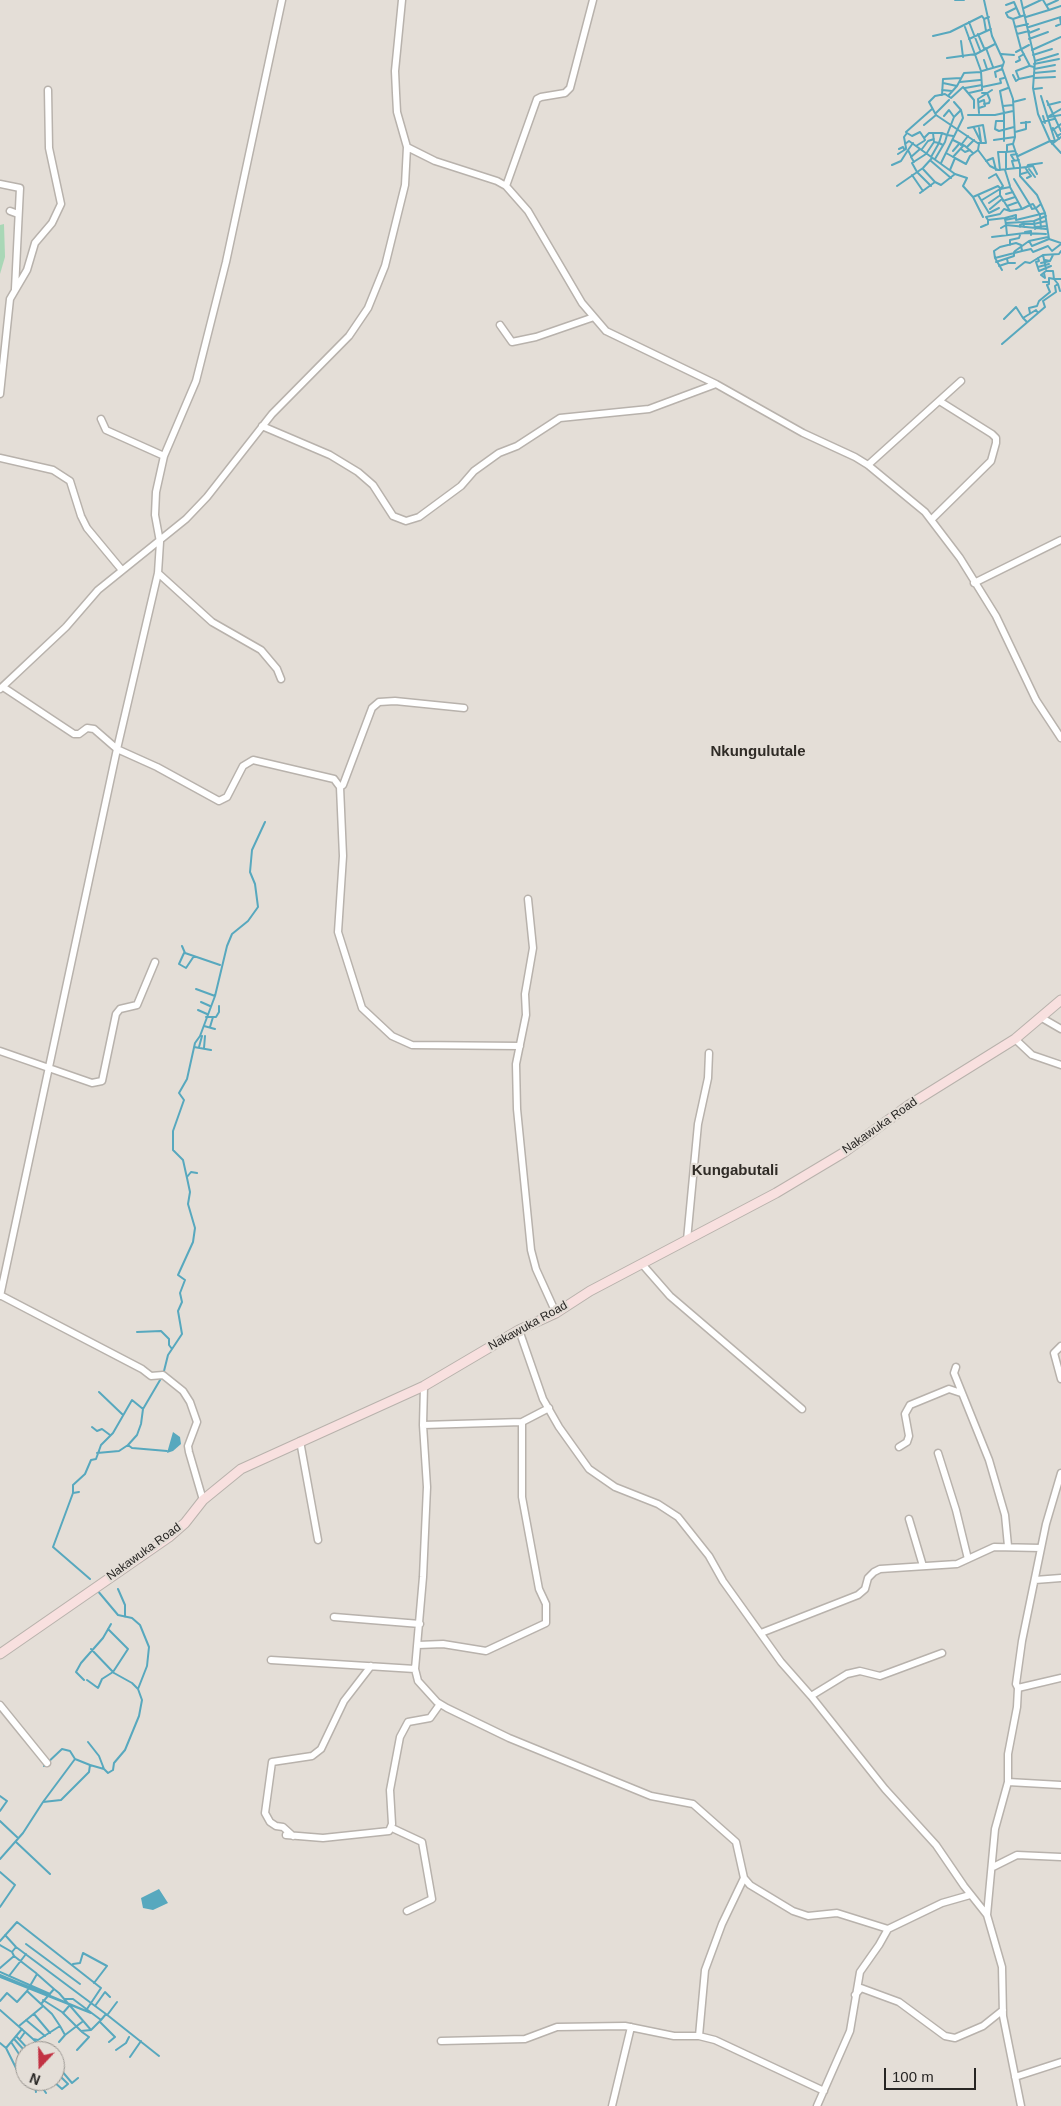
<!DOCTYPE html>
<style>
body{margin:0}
#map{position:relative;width:1061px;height:2106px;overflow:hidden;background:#e4ded7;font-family:Helvetica,sans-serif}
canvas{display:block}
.north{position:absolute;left:15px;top:2041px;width:50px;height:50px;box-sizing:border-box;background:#e4ded7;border:1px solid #98948f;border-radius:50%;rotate:201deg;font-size:14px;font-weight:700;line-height:20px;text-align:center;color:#272523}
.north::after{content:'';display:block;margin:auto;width:18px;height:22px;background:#c23243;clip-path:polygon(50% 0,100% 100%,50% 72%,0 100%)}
.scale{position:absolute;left:884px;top:2068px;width:92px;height:22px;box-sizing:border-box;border:2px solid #272523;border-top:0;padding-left:6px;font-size:15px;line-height:18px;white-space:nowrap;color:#272523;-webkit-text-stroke:4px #e4ded7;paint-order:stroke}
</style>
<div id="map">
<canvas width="1061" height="2106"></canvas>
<div class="north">N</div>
<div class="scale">100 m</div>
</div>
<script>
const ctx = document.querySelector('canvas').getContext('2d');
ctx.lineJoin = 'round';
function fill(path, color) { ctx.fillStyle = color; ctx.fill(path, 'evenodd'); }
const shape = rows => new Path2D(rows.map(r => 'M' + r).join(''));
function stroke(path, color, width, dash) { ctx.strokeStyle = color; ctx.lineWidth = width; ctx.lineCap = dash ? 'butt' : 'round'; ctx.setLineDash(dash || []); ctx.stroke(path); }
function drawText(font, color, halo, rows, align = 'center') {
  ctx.font = font + ' Helvetica,sans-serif'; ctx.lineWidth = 4.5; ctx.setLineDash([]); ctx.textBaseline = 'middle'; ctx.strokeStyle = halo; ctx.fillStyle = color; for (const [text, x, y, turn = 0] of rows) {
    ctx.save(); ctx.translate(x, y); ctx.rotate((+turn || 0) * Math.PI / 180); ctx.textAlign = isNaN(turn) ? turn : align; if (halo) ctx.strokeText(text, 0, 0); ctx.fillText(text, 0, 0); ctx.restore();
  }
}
const green = shape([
 [4,224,5,257,0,274,0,225]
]);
const water = shape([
 [173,1432,180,1437,181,1444,173,1451,167,1453],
 [159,1889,168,1903,153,1910,143,1908,141,1898]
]);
const stream = shape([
 [955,0,964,0],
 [984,0,992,36,1004,62,1002,68,1013,99,1015,137,1013,144,1020,165,1020,176,1037,195,1045,213,1049,239,1061,243],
 [1021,0,1035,61,1033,88,1038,114,1050,141,1055,141,1041,96],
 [1006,5,1014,2,1020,16],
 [1047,5,1058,0],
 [1016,8,1006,13,1008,17,1013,19,1021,49,1030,66,1034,67],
 [1024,8,1041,0],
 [1049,10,1061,6],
 [1026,17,1049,10,1043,0],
 [984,19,986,31],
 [1013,19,1025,15],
 [969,22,980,50],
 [1056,26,1061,24,1060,18],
 [965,27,981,71],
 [1015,27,1028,24],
 [1029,27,1061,17],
 [1029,33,1039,29],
 [978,34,984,48],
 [1017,34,1029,31],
 [933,36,950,32,982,16,984,19,989,17],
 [969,39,991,29],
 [1029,39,1048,32],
 [961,41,963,57],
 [986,48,993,67],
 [1032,50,1061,37],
 [1016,52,1029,45],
 [1001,54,1014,55],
 [1033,55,1052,49],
 [947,58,976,54,995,44],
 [984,60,987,69],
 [1035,61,1058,54],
 [1016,62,1020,60,1019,57,1024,54],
 [1034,64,1059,59],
 [1034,69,1055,65],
 [982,71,1003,65],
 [1034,73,1055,71],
 [1013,75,1016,81,1019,79,1016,71,1029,66],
 [996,77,995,72,1002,69],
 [1034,78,1055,77],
 [1019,79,1033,76],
 [960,82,980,80],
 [943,83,957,86,948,96],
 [957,86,964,73,981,72,982,87,1001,83,1000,79,1004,78],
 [965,88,982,85],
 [1034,89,1042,88],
 [942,90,952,91],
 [969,93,982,90,982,88],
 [982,93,987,93,990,100,989,103,984,104],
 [942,95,943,79,961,78],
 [1047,101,1061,131],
 [1013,102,1025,99],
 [1048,105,1060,102],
 [1003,106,1013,105],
 [974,108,974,100,963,87,951,98,945,94,935,96,929,102,936,115,979,144,978,150],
 [979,108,985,106,984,100,979,102],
 [936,113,949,100],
 [979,113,978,99,992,90],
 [968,115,995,115,1013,111],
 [1043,116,1045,123],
 [1049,116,1061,109],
 [954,117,961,110],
 [1049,117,1061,115],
 [1003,121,996,121,995,129,999,131,1014,127],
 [1042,122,1054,119],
 [1021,123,1030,122],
 [924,125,936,115],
 [968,128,983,125,986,143,978,143],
 [974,128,981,142],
 [979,128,981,142],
 [1053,128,1059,139],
 [1053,130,1061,124],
 [906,132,932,109],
 [1015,132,1026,129,1026,122],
 [942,133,947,135,954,117,949,110,944,116],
 [1057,136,1061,134],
 [925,140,924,138,929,133,933,133],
 [953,140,965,146,973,153],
 [994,140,1015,137],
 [1004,141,1004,113,1000,91,1008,88],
 [905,144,909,141,955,174,967,178,963,186,973,197],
 [1052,144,1061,137],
 [961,145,968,136],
 [916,146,924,141],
 [967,147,974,140],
 [906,148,904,137,907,133,912,136,920,132,924,138],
 [899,149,903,147,904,149],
 [922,149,928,141,934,139],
 [961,149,965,152,970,150],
 [953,151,959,144],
 [1007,152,1007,145,1012,144],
 [946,153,955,158,950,170],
 [898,154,906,149],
 [911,156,908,150,913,143],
 [1018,156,1050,141,1061,153],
 [931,157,939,143,943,145],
 [953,157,963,146],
 [955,158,966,164,970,156,978,150,990,166,998,170,1027,167,1028,165,1042,163],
 [935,159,945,142,947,135,953,136],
 [1014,160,1011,155,1017,154],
 [931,161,951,178],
 [986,161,993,158,996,170],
 [914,162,911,157,920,149],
 [941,163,963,118,961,110,954,102],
 [892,165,901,161,908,150],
 [1027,167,1033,166,1037,174],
 [1014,168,1012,161,1019,160],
 [923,169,935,182],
 [1006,169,1006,152,1015,151],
 [1029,169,1035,177],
 [1000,170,998,152,1005,152],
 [1005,170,1010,186],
 [1021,174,1028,172,1025,167],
 [912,175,923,191],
 [989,178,996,174,1003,186,1000,189,1010,187,1022,209,1030,205,1032,209,1036,208,1041,204],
 [1027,178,1031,176,1028,172],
 [1014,179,1030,205,1033,204,1040,215,1041,229],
 [897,186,923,168,932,158],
 [931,186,917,172,912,163,926,154,934,142,939,143,942,133,933,133,934,142],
 [1000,189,1000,195,1010,211,1022,209],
 [920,193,935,182,941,185,955,174],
 [1006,194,1013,192],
 [978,195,989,213,999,208],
 [982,200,1000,189],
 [1003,201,1015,197],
 [989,203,999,196],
 [1007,206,1018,202],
 [990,209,1002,199],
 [983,217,973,197,998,186,1001,189],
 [1005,218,1016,215,1016,219],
 [988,220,1005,218,1006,225,1046,229],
 [1005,220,1015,218],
 [1016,220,1045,213],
 [1034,221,1046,216],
 [1023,222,1034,221,1035,229],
 [1006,223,1023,222,1024,227],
 [1034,224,1046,221],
 [981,227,988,224,988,220,986,217,1000,214,1004,209,1010,211],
 [1020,227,1020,225,1023,224,1035,224],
 [1035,227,1047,226],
 [1001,228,1006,225,1007,235],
 [1025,232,1031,231,1031,235],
 [992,237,1025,233,1046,234],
 [1029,241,1032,246,1049,239],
 [1010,245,1010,240,1019,238,1020,235],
 [1015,251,1029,241,1048,237],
 [1022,251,1031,249,1033,252,1048,246,1052,251,1061,244],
 [1043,255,1046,269],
 [995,258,1022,251,1021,245,1016,243,1000,247,994,251,995,258,1002,270],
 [1038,258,1039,261,1036,262,1039,271,1051,266],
 [1045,260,1050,261,1053,255],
 [996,262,1014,256,1014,252],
 [1008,263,1015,263],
 [1041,263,1050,261],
 [999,266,1008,263,1007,259],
 [1038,267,1049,264],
 [1016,269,1025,262,1030,263,1043,255,1059,254,1061,251],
 [1041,275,1045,278,1044,273],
 [1043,282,1049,282],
 [1058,284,1060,291],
 [1030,313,1029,308,1037,306,1039,301,1050,292,1047,285,1049,284,1049,278,1054,279,1053,271,1046,271,1041,275],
 [1004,319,1016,307,1023,318],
 [1027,322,1023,318,1036,310,1038,313],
 [1002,344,1045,307,1043,301,1056,292,1055,286,1058,284,1054,279,1061,279],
 [182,946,185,953,220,965],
 [184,953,179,964,186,968,194,956],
 [196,989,215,996],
 [201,1002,210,1006],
 [198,1010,207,1014],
 [206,1017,216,1017,219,1012,219,1006],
 [204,1026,215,1029],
 [210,1027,213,1017],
 [194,1047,211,1050],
 [199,1047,202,1036],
 [204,1048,205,1036],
 [187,1177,191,1172,197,1173],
 [137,1332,161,1331,169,1339,169,1345,172,1349],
 [99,1392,122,1414],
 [92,1427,97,1431,102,1429,110,1435],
 [128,1445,137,1435,141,1424,143,1409],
 [97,1453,119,1451,128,1445,132,1448,167,1451],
 [73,1493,79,1492],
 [90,1579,53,1547,73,1493,73,1485,85,1474,91,1460,96,1459,101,1445,113,1433,132,1400,143,1409,163,1375,168,1355,182,1334,178,1311,182,1302,180,1293,185,1280,178,1275,193,1242,195,1228,188,1204,190,1192,187,1178,183,1160,173,1150,173,1131,184,1100,179,1093,187,1079,195,1043,200,1036,215,996,227,946,232,934,248,921,258,907,255,884,250,872,252,850,265,822],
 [118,1589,125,1605,125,1617],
 [91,1649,114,1673,132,1683,138,1689],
 [84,1680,76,1672,81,1663,103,1638,111,1624],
 [87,1680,98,1688,102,1679,113,1672,128,1649,108,1629],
 [88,1742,99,1756,104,1769],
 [75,1759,90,1765],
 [0,1796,7,1801,0,1811],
 [43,1802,75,1759,70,1751,62,1749,44,1766],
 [0,1821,18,1838],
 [16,1842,50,1874],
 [0,1859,23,1833,43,1802,61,1800,89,1772,90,1765,104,1769,108,1773,113,1770,114,1763,125,1750,139,1716,142,1700,138,1689,147,1666,149,1647,140,1625,132,1618,118,1615,97,1590],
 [0,1872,15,1885,0,1907],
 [0,1941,17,1922,101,1988,91,2003,16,1947,5,1935],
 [26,1944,80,1984],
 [0,1945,12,1952,16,1947],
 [14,1956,36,1973,37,1974,54,1989,41,2004,27,1991,37,1974],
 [73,1964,80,1963,83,1953,107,1966,94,1983],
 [0,1968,14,1956,12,1952],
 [0,1972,50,1994],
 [0,1975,91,2013,0,1977],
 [9,1976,26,1954],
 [64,1999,73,1999,101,2020,91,2030],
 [43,2000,62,2012,81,2031,91,2030,59,1993,54,1989],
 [0,2001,7,1993,17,2002,27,1991],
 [95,2006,105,1992,110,1997],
 [87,2009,91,2003,106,2014,101,2020],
 [0,2010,33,2039,38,2040,60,2026,52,2014,41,2004],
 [63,2013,69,2006],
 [34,2014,50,2033],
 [106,2014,159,2056],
 [108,2014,117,2002],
 [26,2020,45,2036],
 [100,2022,115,2037,109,2042],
 [19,2026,42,2007],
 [60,2026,65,2035,82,2022],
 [16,2036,30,2051],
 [14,2039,25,2051],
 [20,2039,25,2032],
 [33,2039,42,2048,41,2051],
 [11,2042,25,2063],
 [59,2042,65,2035],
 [0,2043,6,2048,19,2074,25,2078],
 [6,2048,22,2029],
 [77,2050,89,2037,82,2032],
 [116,2050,126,2043,129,2037],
 [130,2057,141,2041],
 [55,2063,72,2083,78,2078],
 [29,2081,35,2086,36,2092],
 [38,2081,46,2093],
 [48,2081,52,2086],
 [53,2081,62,2089,68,2084,55,2071]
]);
const minor = shape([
 [407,147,435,161,497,181,506,186,528,211,582,303,606,331,716,384,803,433,855,457,868,465,925,512,960,558,996,616,1036,700,1061,738],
 [0,184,20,188,15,289],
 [506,186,537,99,541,97,565,93,570,88,593,0],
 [10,211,18,214],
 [500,325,512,342,536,337,594,317],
 [0,394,10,299,27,270,35,243,52,223,61,204,49,148,48,90],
 [101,419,106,430,164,456],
 [262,426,330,455,358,472,373,485,393,516,406,521,419,517,461,486,474,471,499,453,517,446,560,418,649,409,716,384],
 [0,458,53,470,70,481,81,516,87,528,121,569],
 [868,465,961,381],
 [932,519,991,461,996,443,996,438,992,434,941,402],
 [158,573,212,622,261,650,277,669,281,679],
 [974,583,1061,540],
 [3,687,74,734,79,734,87,728,94,729,117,749,157,767,219,801,227,797,243,766,253,760,334,779,340,787,343,856,338,932,362,1008,392,1036,412,1045,520,1046],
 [0,689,66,627,98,590,186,519,207,497,272,414,349,336,368,308,385,266,405,185,407,147,397,112,396,93,395,71,402,0],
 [340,787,343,785,372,708,379,702,395,701,464,708],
 [528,899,533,948,525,994,526,1015,516,1064,517,1109,531,1250,536,1269,556,1313],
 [1042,1018,1061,1029],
 [1015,1039,1032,1055,1061,1065],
 [0,1051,92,1083,102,1081,116,1014,120,1009,137,1005,155,962],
 [687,1240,698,1124,708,1078,709,1053],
 [642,1264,670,1296,802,1409],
 [0,1295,142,1369,151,1376,163,1375,183,1391,190,1402,197,1422,188,1446,189,1452,203,1500],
 [0,1296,117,749,158,573,160,542,155,515,156,492,164,456,196,381,226,262,282,0],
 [519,1330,543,1399,559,1427,589,1469,615,1487,658,1504,678,1517,709,1556,723,1581,781,1662,811,1696,885,1789,936,1845,964,1886,987,1915,1002,1967,1003,2016,1021,2106],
 [1061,1346,1054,1353,1061,1379],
 [956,1367,954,1373,989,1460,1005,1515,1008,1546],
 [424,1386,423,1425,427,1487,423,1577,415,1669,418,1681,437,1702,447,1708,509,1738,651,1796,693,1804,736,1842,744,1878,750,1885,793,1911,808,1916,837,1913,888,1929],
 [423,1425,522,1422,549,1408],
 [300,1441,318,1540],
 [899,1447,907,1442,909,1436,905,1414,910,1405,949,1389,961,1393],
 [938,1453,956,1510,968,1559],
 [909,1519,923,1566],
 [1035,1580,1061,1578],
 [334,1617,420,1624],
 [761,1633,858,1595,865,1589,868,1578,874,1572,880,1569,957,1564,994,1547,1041,1548],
 [418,1645,443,1644,486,1651,546,1623,546,1604,539,1589,522,1497,522,1422],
 [271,1660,415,1669],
 [1018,1688,1061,1678],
 [811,1696,847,1674,860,1671,880,1676,942,1653],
 [0,1705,47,1763],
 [1008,1782,1061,1785],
 [392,1828,422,1842,432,1899,407,1911],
 [286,1835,323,1838,389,1831,392,1824,390,1790,400,1737,408,1722,430,1718,440,1704],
 [293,1836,283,1827,276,1826,270,1822,265,1813,272,1762,312,1756,321,1749,344,1701,371,1666],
 [993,1867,1017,1855,1061,1857],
 [987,1915,995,1829,1008,1782,1008,1754,1017,1707,1018,1688,1016,1684,1022,1641,1046,1524,1061,1473],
 [855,1995,861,1988,899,2002,945,2036,955,2038,983,2026,1003,2010],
 [699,2036,705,1970,722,1924,744,1878],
 [441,2041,525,2039,557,2027,625,2026,674,2036,699,2036,715,2040,824,2091],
 [1015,2077,1061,2062],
 [612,2106,631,2027],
 [817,2106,850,2031,860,1972,879,1945,888,1929,942,1903,970,1895]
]);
const secondary = shape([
 [0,1654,169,1537,185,1523,203,1500,241,1469,424,1386,519,1330,556,1313,590,1291,776,1193,843,1153,909,1105,1015,1039,1061,1000]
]);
const streetNames = [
 ["Nakawuka Road",880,1126,-35],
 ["Nakawuka Road",528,1326,-29],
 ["Nakawuka Road",144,1552,-36]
];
const quarterNames = [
 ["Nkungulutale",758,752],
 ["Kungabutali",735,1171]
];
fill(green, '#a9d7b6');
fill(water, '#57a8be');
stroke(stream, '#57a8be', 2);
stroke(minor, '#b8b2ac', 9);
stroke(secondary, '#b8b2ac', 11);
stroke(minor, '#fff', 6);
stroke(secondary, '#f8e0df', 9);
drawText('12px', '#272523', '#e4ded7', streetNames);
drawText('bold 15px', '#302c27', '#e4ded7', quarterNames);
</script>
